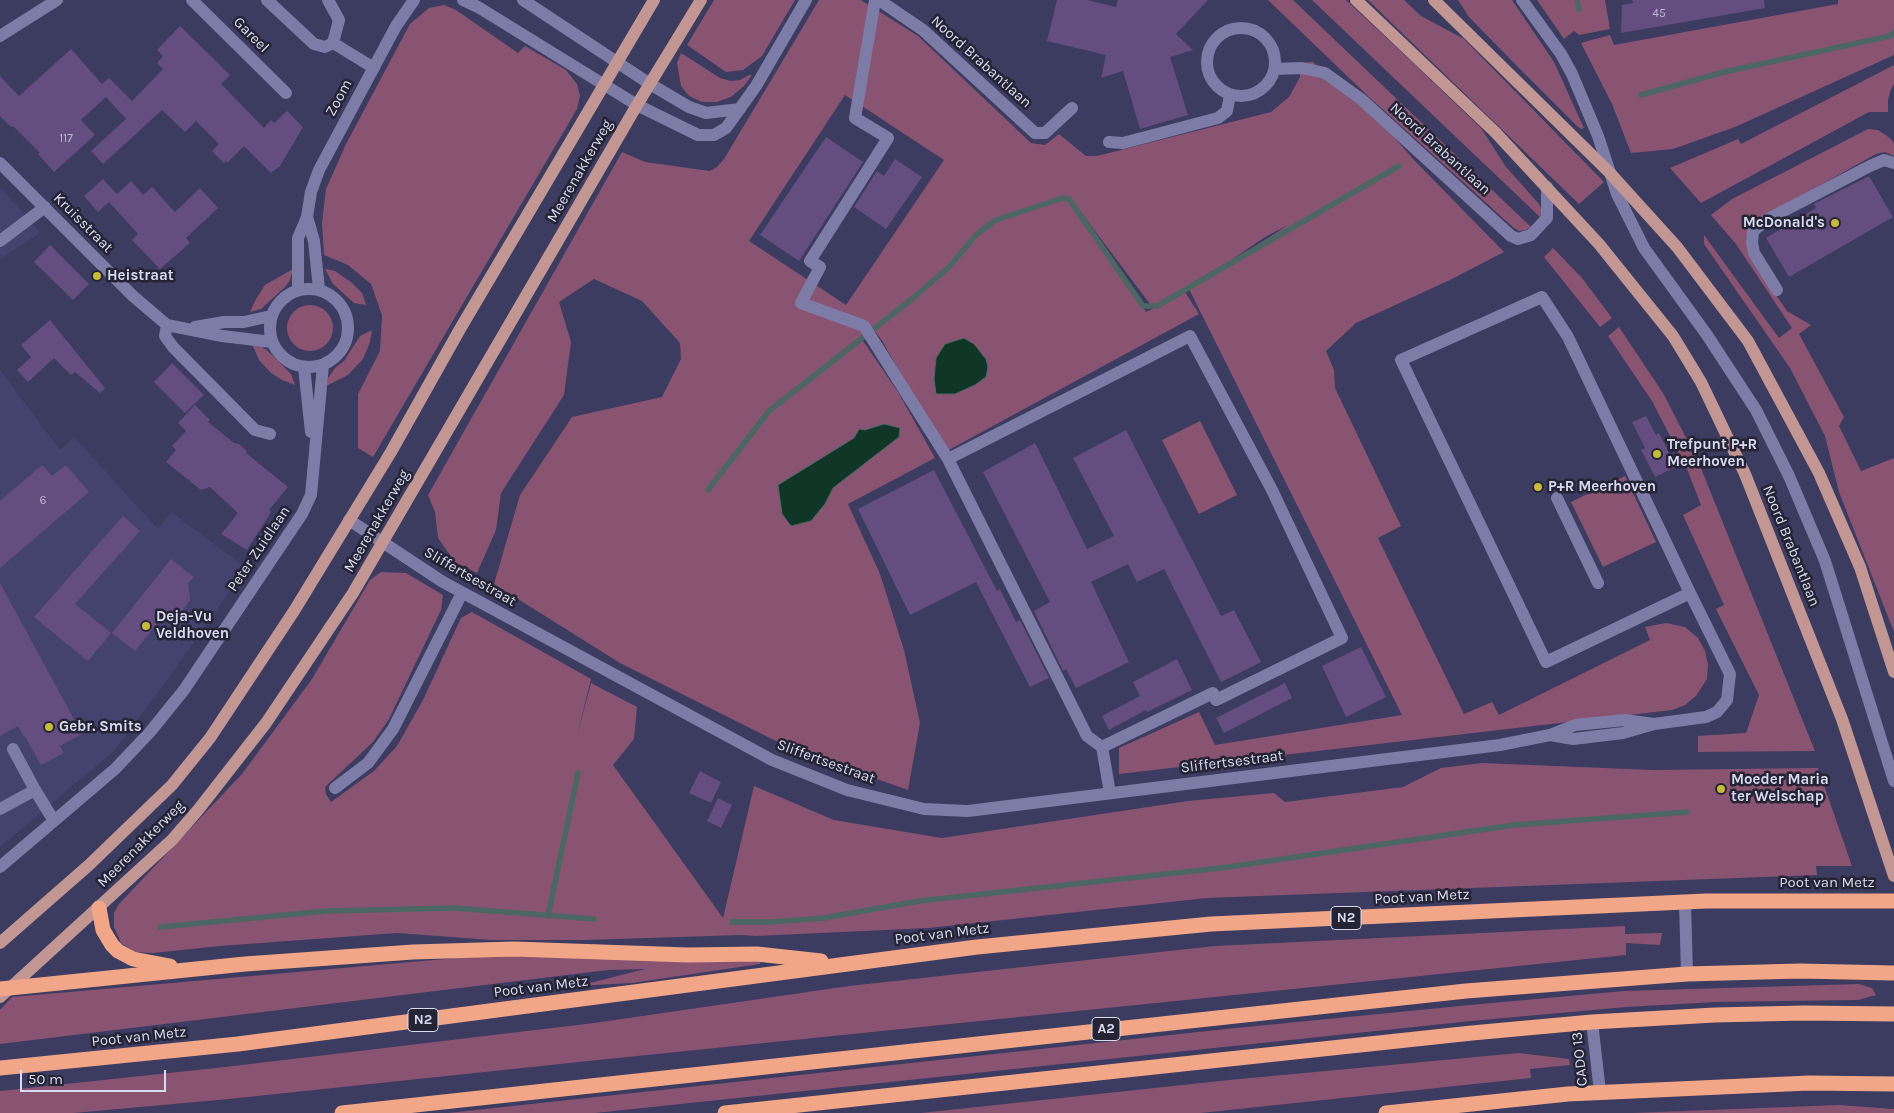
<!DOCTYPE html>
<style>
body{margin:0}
#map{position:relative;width:1894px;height:1113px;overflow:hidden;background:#3c3b60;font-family:Karla,sans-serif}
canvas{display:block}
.scale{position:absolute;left:20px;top:1070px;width:146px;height:22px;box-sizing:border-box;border:2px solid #d9daf0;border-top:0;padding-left:6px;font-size:15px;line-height:18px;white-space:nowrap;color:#d9daf0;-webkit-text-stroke:4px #252435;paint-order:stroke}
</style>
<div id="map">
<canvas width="1894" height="1113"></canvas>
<div class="scale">50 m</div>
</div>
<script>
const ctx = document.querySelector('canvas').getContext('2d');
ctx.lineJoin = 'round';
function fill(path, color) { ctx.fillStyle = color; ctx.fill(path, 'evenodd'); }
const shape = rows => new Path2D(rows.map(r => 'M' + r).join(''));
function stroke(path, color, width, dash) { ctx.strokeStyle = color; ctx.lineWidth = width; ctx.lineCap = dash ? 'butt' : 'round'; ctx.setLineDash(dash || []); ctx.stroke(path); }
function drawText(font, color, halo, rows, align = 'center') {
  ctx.font = font + ' Karla,sans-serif'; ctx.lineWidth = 5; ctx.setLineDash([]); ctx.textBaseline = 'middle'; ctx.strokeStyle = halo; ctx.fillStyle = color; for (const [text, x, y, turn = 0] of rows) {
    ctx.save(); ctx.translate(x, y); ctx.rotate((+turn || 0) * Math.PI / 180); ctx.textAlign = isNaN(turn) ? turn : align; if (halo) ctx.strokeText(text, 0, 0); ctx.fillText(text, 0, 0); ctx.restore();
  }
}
const built = shape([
 [2,189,40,233,0,259,0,190],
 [0,370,60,450,74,437,158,529,171,512,246,568,163,686,113,752,0,847]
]);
const green = shape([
 [714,0,795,0,762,56,743,70,726,72,687,45],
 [819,0,861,0,918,36,1031,143,1045,145,1059,134,1086,156,1097,156,1271,112,1289,97,1300,77,1300,63,1313,62,1393,136,1414,160,1504,252,1450,280,1356,323,1326,351,1334,370,1335,388,1401,526,1378,538,1464,714,1492,702,1499,715,1650,640,1645,627,1666,623,1685,627,1698,638,1705,651,1708,665,1707,679,1696,696,1685,705,1672,710,1119,774,1119,748,1199,712,1215,745,1402,715,1189,289,1185,292,1199,314,945,452,881,339,873,329,861,338,898,392,935,458,848,504,880,574,904,650,920,723,908,790,792,749,620,663,494,584,520,495,572,417,662,397,681,359,680,343,642,301,594,279,559,302,571,342,564,395,501,493,496,530,477,573,455,562,438,538,435,512,428,495,622,152,645,162,710,171,717,167,724,159],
 [845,95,944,160,846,305,749,241],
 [1077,207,1153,308,1153,309,1146,312],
 [1288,225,1213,274,1212,273,1265,237],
 [884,424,899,437,833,488,778,485,865,431],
 [1268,0,1293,0,1531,227,1526,230,1519,231,1514,228,1369,97],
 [1312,0,1346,0,1409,59,1481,128,1506,167,1539,204,1542,211,1541,218],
 [1368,0,1404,0,1421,16,1464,39,1604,182,1579,204],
 [1458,0,1512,0,1554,62,1584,128,1581,129,1578,127,1515,64,1469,17],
 [1537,0,1605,0,1610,29,1579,35,1574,31,1564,39],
 [1838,0,1894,0,1894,55,1735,127,1673,149,1631,153,1612,104,1581,43,1610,35,1614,45,1838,4],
 [444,5,456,10,518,53,525,46,566,70,577,84,580,96,577,109,373,457,358,448,358,394,380,351,382,315,371,284,348,265,324,255,322,223,326,189,346,144,410,24,429,8],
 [681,53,720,78,731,81,740,80,749,75,752,75,744,86,731,97,717,102,702,102,689,96,681,86,677,63],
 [1894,65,1894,84,1891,89,1888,100,1888,112,1869,112,1701,203,1670,168,1738,139,1741,144],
 [1868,129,1878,130,1890,138,1894,143,1894,156,1885,152,1876,154,1758,220,1748,229,1746,242,1749,255,1787,311,1811,325,1799,334,1844,417,1839,426,1861,471,1894,458,1894,632,1839,492,1825,436,1790,368,1704,244,1704,235,1779,338,1792,328,1736,244,1711,215,1732,199],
 [1553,248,1582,278,1612,318,1600,327,1544,257],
 [293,269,290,280,285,287,261,309,250,312,256,299,265,285],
 [325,269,335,271,351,282,362,293,366,305,354,303,333,284],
 '287 328a23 23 0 1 1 46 0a23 23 0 1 1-46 0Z',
 [1619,327,1663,393,1698,461,1815,751,1698,752,1698,736,1746,733,1759,695,1716,609,1724,605,1683,515,1701,505,1687,469,1652,401,1608,336],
 [372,330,370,342,363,359,348,375,326,386,328,378,335,368,344,361,360,336],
 [252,344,261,346,270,353,291,374,295,385,282,380,271,373,259,360],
 [1200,421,1237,495,1199,514,1162,440],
 [1625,476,1656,542,1603,567,1571,502],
 [381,572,406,573,443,595,441,610,389,719,373,742,325,787,326,794,331,802,374,771,397,746,423,700,461,618,472,612,591,679,577,736,591,683,637,707,634,739,613,765,723,918,754,786,834,820,942,838,1188,801,1274,793,1285,802,1403,787,1441,768,1482,763,1653,770,1818,768,1852,866,1816,866,1817,875,1207,898,929,928,756,936,741,935,586,940,491,940,397,933,220,946,153,953,135,952,121,943,114,927,114,913,119,904,242,774,312,679,370,580],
 [1625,926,1625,934,1662,933,1660,945,1626,943,1626,955,598,1060,229,1099,74,1113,0,1113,0,1091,225,1067,594,1023,849,986,1215,946],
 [502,954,761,960,760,964,632,983,578,986,645,969,608,970,0,1044,0,1010,12,997],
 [1859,984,1872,988,1876,995,1858,1000,1715,1002,1626,1007,1471,1021,595,1113,448,1113,1226,1029,1470,1005,1624,991],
 [1519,1053,1569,1059,1570,1065,1530,1069,1531,1078,1201,1113,921,1113,1229,1080],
 [1839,1105,1894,1109,1894,1113,1632,1113]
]);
const water = shape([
 [964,338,974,344,986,359,988,367,986,377,975,385,955,394,936,394,934,379,936,358,945,344,964,338],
 [884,424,900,428,899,437,833,488,825,504,811,521,791,526,782,514,778,485,854,438,859,429,865,430,884,424]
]);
const stream = shape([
 [1577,0,1579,9],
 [1641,95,1724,72,1890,36,1894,32],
 [708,490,769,411,912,299,949,267,977,234,996,220,1063,198,1069,199,1143,306,1157,306,1399,166],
 [548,916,578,773],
 [732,922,771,922,824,918,919,901,1221,868,1514,825,1687,812],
 [160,927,327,911,455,908,594,919]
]);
const building = shape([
 [1057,0,1087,0,1116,7,1118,0,1208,0,1176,34,1193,50,1170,57,1188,115,1140,129,1123,71,1101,78,1106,55,1047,41],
 [1632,0,1764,0,1765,8,1621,33,1622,5,1633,3],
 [180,26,230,75,221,84,264,128,271,120,274,123,287,111,303,127,280,166,271,173,244,146,227,163,226,161,224,163,212,151,219,144,196,121,185,132,162,110,103,164,91,151,126,119,106,97,81,120,95,135,54,172,38,154,40,153,13,126,11,127,0,116,0,76,19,96,71,49,102,84,109,78,132,101,163,69,157,63,163,56,157,50],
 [826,137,863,162,799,261,760,235],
 [895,159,922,177,886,229,854,207,877,171,884,176],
 [1869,176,1893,217,1789,277,1766,238,1816,208,1814,204],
 [103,179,117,194,131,181,143,195,152,187,175,212,200,188,218,208,186,238,190,243,160,269,132,240,138,234,109,202,98,212,84,196],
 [50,245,89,284,73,300,34,262],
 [50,320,105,388,100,393,75,372,71,375,54,358,28,382,17,370,31,357,21,345],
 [172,363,204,395,185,413,154,382],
 [195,405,210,420,208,422,234,443,239,444,247,451,246,453,288,487,269,510,271,512,247,550,221,534,238,513,210,487,201,490,166,462,176,450,172,446,186,431,178,423],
 [1646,416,1656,435,1659,433,1676,467,1655,477,1641,450,1645,448,1632,422],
 [1126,430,1221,616,1234,610,1261,662,1221,682,1164,569,1137,582,1128,564,1091,582,1129,662,1076,688,1066,669,1063,671,1034,611,1050,602,983,472,1035,443,1087,549,1114,536,1073,458],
 [42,465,52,476,66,465,89,492,0,568,0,501],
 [934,470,997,591,1000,589,1016,622,1020,620,1049,678,1030,687,976,582,910,615,858,509],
 [123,516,140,531,75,604,111,633,88,661,34,617],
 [171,559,194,577,188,583,190,600,181,612,165,614,135,651,112,633],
 [0,583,82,734,60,746,64,753,41,765,25,736,24,737,18,726,0,736],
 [1361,647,1386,697,1346,717,1322,666],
 [1177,659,1192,690,1147,712,1146,710,1109,730,1102,716,1140,696,1133,682],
 [1285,683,1292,698,1224,733,1216,718],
 [700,771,721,782,711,803,689,793],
 [718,798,732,805,721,828,707,821]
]);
const minor = shape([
 [192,0,286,93],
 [267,0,314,44,325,47,333,43,339,20,328,0],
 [463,0,478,7,637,105,698,135,714,135,726,128,756,86,806,0],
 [523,0,650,84,689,107,706,113,740,109],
 [875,0,855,118,888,138,810,261,820,267,801,303,864,326,948,459],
 [879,0,923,30,1035,133,1045,133,1072,108],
 [1522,0,1561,54,1572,74,1598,136,1617,194,1644,248,1707,335,1756,410,1789,476,1825,561,1894,781],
 '1207 62a34 34 0 1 1 68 0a34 34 0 1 1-68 0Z',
 [0,36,57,0],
 [333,43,374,68],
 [1275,69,1302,68,1325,73,1361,99,1511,236,1518,239,1531,235,1547,218,1547,187],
 [1109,142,1123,143,1218,118,1227,111,1230,95],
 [0,163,133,296,167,325,222,336,272,342],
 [307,217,314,241,319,289],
 [0,241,45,207],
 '270 328a39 39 0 1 1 78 0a39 39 0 1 1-78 0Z',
 [298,290,298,238,307,217,311,192,319,170,396,26,414,0],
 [1777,290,1754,253,1752,243,1753,231,1768,219,1870,166,1884,160,1894,163],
 [1542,297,1568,337,1690,593,1546,662,1401,360,1542,297],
 [167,325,165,336,173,347,255,430,270,434],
 [195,327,224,322,244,322,271,316],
 [304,367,311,432],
 [1557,498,1598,583],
 [349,520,443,582,772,760,847,790,924,809,968,811,1500,745,1550,735,1575,725,1625,720,1654,724],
 [1550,735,1573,739,1623,733,1654,724,1706,717,1717,712,1727,700,1730,674,1690,593],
 [1102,747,1087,736,948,459,1190,336,1272,490,1342,638,1216,700,1213,693,1102,747,1110,793],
 [13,749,35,790],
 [335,788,368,763,393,729,462,593],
 [0,809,35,790,54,821],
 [0,867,115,769,150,732,184,690,302,514,311,495,323,365],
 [1685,902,1687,974],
 [1592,1022,1600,1092]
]);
const major = shape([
 [1356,0,1495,132,1599,244,1673,336,1701,382,1745,474,1842,719,1894,876],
 [1434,0,1609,172,1677,247,1748,341,1819,473,1860,567,1894,672],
 [0,943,89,865,172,785,210,738,294,611,391,452,460,329,654,0],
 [0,997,172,840,198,810,266,723,353,593,637,105,701,0]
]);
const highway = shape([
 [99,908,103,930,112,945,118,951,133,959,170,966],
 [0,989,245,964,413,952,514,949,688,955,757,954,821,961],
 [0,1068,238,1044,977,947,1211,924,1706,901,1894,901],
 [342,1113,1466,991,1687,974,1800,971,1894,973],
 [725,1113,1472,1033,1592,1022,1715,1015,1804,1013,1894,1014],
 [1386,1113,1568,1094,1809,1083,1894,1084]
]);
const markers = [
 [1835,223,5,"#c7bb3c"],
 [97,276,5,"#c7bb3c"],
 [1657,454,5,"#c7bb3c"],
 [1538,487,5,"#c7bb3c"],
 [146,626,5,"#c7bb3c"],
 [49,727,5,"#c7bb3c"],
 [1721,789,5,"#c7bb3c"]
];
const numberNames = [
 ["45",1659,14],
 ["117",66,139],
 ["6",43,501]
];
const shields = [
 [1346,918,30],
 [423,1020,30],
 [1106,1029,28]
];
const shieldNames = [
 ["N2",1346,918],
 ["N2",423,1020],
 ["A2",1106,1029]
];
const streetNames = [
 ["Gareel",251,35,45],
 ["Noord Brabantlaan",981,62,42],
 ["Zoom",339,98,-62],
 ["Noord Brabantlaan",1440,149,42],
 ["Meerenakkerweg",580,171,-60],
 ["Kruisstraat",83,223,45],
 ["Meerenakkerweg",377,521,-60],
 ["Noord Brabantlaan",1791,546,68],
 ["Peter Zuidlaan",259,549,-56],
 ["Sliffertsestraat",470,577,30],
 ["Sliffertsestraat",826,762,20],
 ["Sliffertsestraat",1232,762,-7],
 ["Meerenakkerweg",141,844,-45],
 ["Poot van Metz",1827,883],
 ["Poot van Metz",1422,897,-3],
 ["Poot van Metz",942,934,-7],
 ["Poot van Metz",541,987,-7],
 ["Poot van Metz",139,1037,-6],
 ["CADO 13",1580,1059,-96]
];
const poiNames = [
 ["McDonald's",1825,223,"right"],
 ["Heistraat",107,276],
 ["Trefpunt P+R",1667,445],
 ["Meerhoven",1667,462],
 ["P+R Meerhoven",1548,487],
 ["Deja-Vu",156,617],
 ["Veldhoven",156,634],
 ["Gebr. Smits",59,727],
 ["Moeder Maria",1731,780],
 ["ter Welschap",1731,797]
];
fill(built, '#44436e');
fill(green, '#885472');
fill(water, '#103627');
stroke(water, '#4c6763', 1);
stroke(stream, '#4c6763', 5.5);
fill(building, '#644d7f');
stroke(minor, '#7c7ca6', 12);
stroke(major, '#c29693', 12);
stroke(highway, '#f1a787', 15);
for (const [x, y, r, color] of markers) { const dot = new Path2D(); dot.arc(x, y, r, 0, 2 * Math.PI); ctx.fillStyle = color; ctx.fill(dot); stroke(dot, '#252435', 2); }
drawText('12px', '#bcb7d4', null, numberNames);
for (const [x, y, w] of shields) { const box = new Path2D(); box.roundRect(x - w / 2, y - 11.5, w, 23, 4); ctx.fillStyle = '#252435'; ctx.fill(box); stroke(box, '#d9daf0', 1); }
drawText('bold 14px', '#d9daf0', null, shieldNames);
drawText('15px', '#d9daf0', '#252435', streetNames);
drawText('bold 15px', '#d9daf0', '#252435', poiNames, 'left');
</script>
